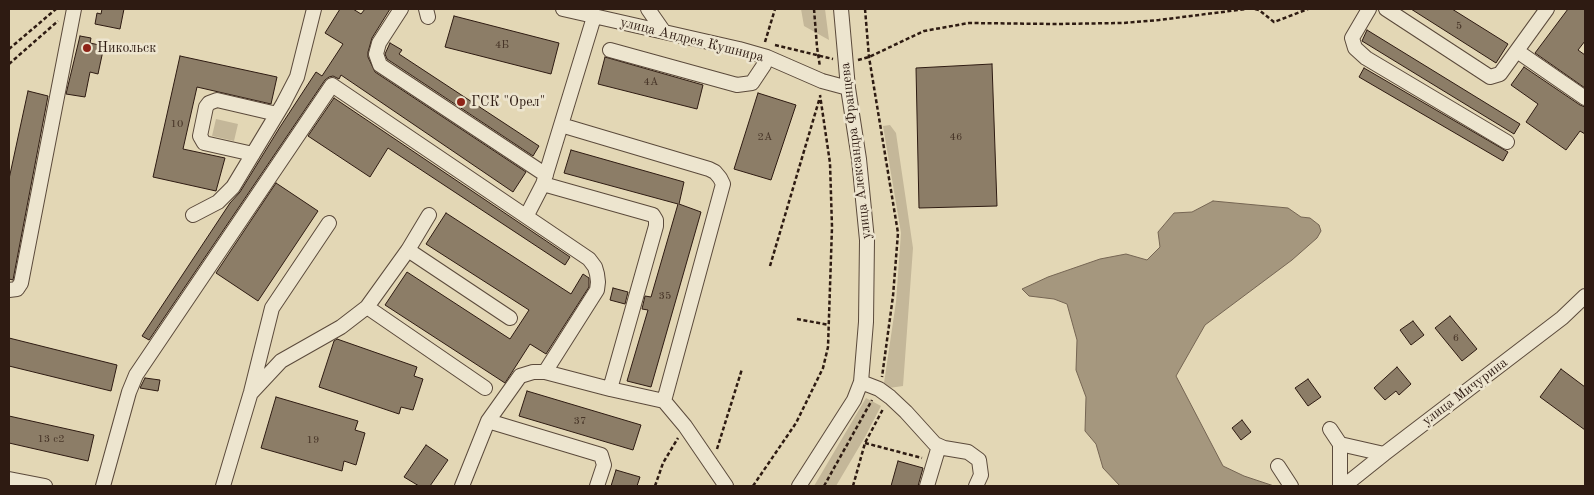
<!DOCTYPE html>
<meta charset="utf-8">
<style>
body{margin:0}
#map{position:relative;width:1594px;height:495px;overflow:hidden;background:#e3d7b5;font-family:"Old Standard TT",serif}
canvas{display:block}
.frame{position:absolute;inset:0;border:10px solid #2e1b12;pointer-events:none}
</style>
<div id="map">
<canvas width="1594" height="495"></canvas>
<div class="frame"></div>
</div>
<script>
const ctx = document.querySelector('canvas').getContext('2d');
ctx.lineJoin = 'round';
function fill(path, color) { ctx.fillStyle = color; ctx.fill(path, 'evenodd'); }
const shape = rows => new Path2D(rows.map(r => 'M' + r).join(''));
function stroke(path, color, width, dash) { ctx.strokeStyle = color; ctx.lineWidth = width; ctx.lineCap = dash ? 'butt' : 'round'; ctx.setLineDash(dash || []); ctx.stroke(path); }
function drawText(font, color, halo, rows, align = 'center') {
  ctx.font = font + ' "Old Standard TT",serif'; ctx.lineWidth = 5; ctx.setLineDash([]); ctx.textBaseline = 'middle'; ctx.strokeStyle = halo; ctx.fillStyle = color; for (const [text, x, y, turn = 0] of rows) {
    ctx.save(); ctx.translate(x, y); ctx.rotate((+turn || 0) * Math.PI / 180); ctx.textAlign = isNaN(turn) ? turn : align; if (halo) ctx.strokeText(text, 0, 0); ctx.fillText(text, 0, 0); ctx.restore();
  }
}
const green = shape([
 [801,9,825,9,829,40,804,26],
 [216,119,238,124,234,141,212,136],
 [890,125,896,133,913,248,903,386,889,388,884,383,896,302,901,233,883,126],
 [866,398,881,406,865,437,836,486,814,486]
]);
const water = shape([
 [1213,201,1288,208,1301,217,1310,218,1319,225,1321,231,1317,238,1292,260,1205,325,1176,376,1223,466,1244,476,1274,486,1120,486,1103,468,1096,444,1085,431,1086,397,1076,370,1077,340,1067,304,1054,299,1029,296,1022,289,1048,277,1100,259,1126,254,1147,260,1160,247,1158,232,1174,213,1192,212,1213,201]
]);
const building = shape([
 [102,9,124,9,120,29,95,24,97,13,101,14,102,9],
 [340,9,353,9,361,14,365,9,390,9,372,38,368,52,368,57,375,72,526,172,513,192,341,75,339,79,333,76,329,77,325,80,149,340,142,336,230,203,240,192,280,127,316,72,322,76,343,44,325,33,340,9],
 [1411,9,1452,9,1508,44,1496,63,1411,9],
 [1568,9,1585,9,1585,41,1578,50,1585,55,1585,88,1535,53,1568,9],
 [454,16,559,43,551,74,445,47,454,16],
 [1367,30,1520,124,1514,134,1362,41,1367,30],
 [80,36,91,38,90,43,104,46,98,74,90,72,85,97,66,94,80,36],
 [390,43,402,50,399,54,539,146,533,156,387,59,385,54,390,43],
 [180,56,277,77,271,104,197,87,183,149,225,158,216,191,153,177,180,56],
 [605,57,703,85,697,109,598,84,605,57],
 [992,64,997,206,919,208,916,68,992,64],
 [1524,67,1580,105,1585,107,1585,134,1580,131,1566,150,1526,122,1538,104,1511,85,1524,67],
 [1364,68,1508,152,1503,161,1359,77,1364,68],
 [28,91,48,96,13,280,9,279,9,179,28,91],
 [758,93,796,105,771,180,734,169,758,93],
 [334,98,570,257,565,265,388,148,370,177,308,136,334,98],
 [571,150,684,182,679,204,701,212,651,387,627,381,648,310,642,309,645,296,651,297,678,204,564,173,571,150],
 [276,183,318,211,258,301,216,273,276,183],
 [446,213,571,294,583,274,589,278,589,287,546,354,530,344,505,383,385,305,407,272,510,339,529,310,426,244,446,213],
 [613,288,628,292,625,304,610,300,613,288],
 [1450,316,1477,349,1462,361,1435,328,1450,316],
 [1413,321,1424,335,1411,345,1400,330,1413,321],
 [9,338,117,365,111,391,9,366,9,338],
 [337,339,417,367,414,376,423,379,413,410,401,407,399,414,319,387,334,341,337,339],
 [1397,367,1411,384,1399,395,1396,391,1385,400,1374,388,1397,367],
 [1561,369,1585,387,1585,430,1540,397,1561,369],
 [145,378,160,380,158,391,140,388,145,378],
 [1308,379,1321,397,1308,406,1295,388,1308,379],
 [527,391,641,425,633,450,519,416,527,391],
 [276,397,358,421,355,430,365,433,356,465,344,461,342,471,261,448,276,397],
 [9,416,94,435,88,461,9,443,9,416],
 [1242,420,1251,432,1241,440,1232,428,1242,420],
 [426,445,448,460,430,486,419,486,404,477,426,445],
 [898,461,923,468,918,486,891,486,898,461],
 [616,470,640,477,637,486,611,486,616,470]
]);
const path = shape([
 [814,9,817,47,820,67],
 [865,9,869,57,898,233,893,296,882,377],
 [1255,9,1259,10,1274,22,1308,9],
 [765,42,775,9],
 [775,45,833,59],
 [9,49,56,9],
 [858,60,869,57,924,31,969,23,1056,24,1123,23,1159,20,1246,9],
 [9,64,58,21],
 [770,266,820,97],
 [797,319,829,325],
 [865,443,922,458],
 [717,449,742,369],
 [655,486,663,463,678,438],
 [753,486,796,423,823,368,828,347,832,227,830,163,820,95],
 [824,486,872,400],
 [853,486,865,443,883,409]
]);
const minor = shape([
 [401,9,379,43,376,54,380,65,546,175],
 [426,9,428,17],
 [563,9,739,49,767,57,822,81,848,88],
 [648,9,664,32],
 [1369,9,1352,38,1355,48,1366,58,1507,142],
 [1386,9,1490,77,1500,74,1547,9],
 [594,17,543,184,653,215,656,220,656,226,610,389],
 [610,50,737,85,752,83,764,65,767,57],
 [1517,51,1585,98],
 [561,125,709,169,715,172,720,178,723,184,664,401],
 [253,154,204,143,200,136,206,107,209,103,217,100,277,114],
 [193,215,218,202,233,187,283,104,297,77,314,9],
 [527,215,543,184],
 [408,250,510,318],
 [9,290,17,289,21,283,74,9],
 [367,307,485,388],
 [861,382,879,389,890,397,906,412,935,444,944,448,968,452,979,460,981,475,976,486],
 [252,392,281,361,341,327,367,307,408,250,429,215],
 [488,421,601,455,604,465,597,486],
 [1330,429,1340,444,1340,486],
 [1340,444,1384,454],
 [1278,466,1291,486],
 [9,479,45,486],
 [103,486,129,392,136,375,332,85,589,259,595,267,597,274,598,282,597,290,545,372],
 [223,486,251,392,272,308,329,223],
 [462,486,488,421,520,376,533,372,545,372,610,389,664,401,685,426,726,486],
 [799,486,854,400,861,382,866,322,867,240,859,159,848,88,841,9],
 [927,486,939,446],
 [1344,486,1384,454,1562,318,1585,296]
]);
const markers = [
 [87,48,5,"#8f2418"],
 [461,102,5,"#8f2418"]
];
const numberNames = [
 ["5",1459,26],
 ["4Б",502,45],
 ["4А",651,82],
 ["10",177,124],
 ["2А",765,137],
 ["46",956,137],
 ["35",665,296],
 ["6",1456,338],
 ["37",580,421],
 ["13 с2",51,439],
 ["19",313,440]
];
const streetNames = [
 ["улица Андрея Кушнира",692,40,14],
 ["улица Александра Францева",856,151,-97],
 ["улица Мичурина",1465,392,-37]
];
const poiNames = [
 ["Никольск",97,48],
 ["ГСК \"Орел\"",471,102]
];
fill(green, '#c4b799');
fill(water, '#a5977e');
stroke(water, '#756553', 1);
fill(building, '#8c7d67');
stroke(building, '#2e1b12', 1);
stroke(minor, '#5b4a3b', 16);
stroke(path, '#2e1b12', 2.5, [4, 2.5]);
stroke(minor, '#ede5cf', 14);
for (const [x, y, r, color] of markers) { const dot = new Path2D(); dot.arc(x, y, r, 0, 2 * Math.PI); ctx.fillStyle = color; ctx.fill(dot); stroke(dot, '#ede5cf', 2); }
drawText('11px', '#463427', null, numberNames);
drawText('14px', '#2e1b12', '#ede5cf', streetNames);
drawText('14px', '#2e1b12', '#ede5cf', poiNames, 'left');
</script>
